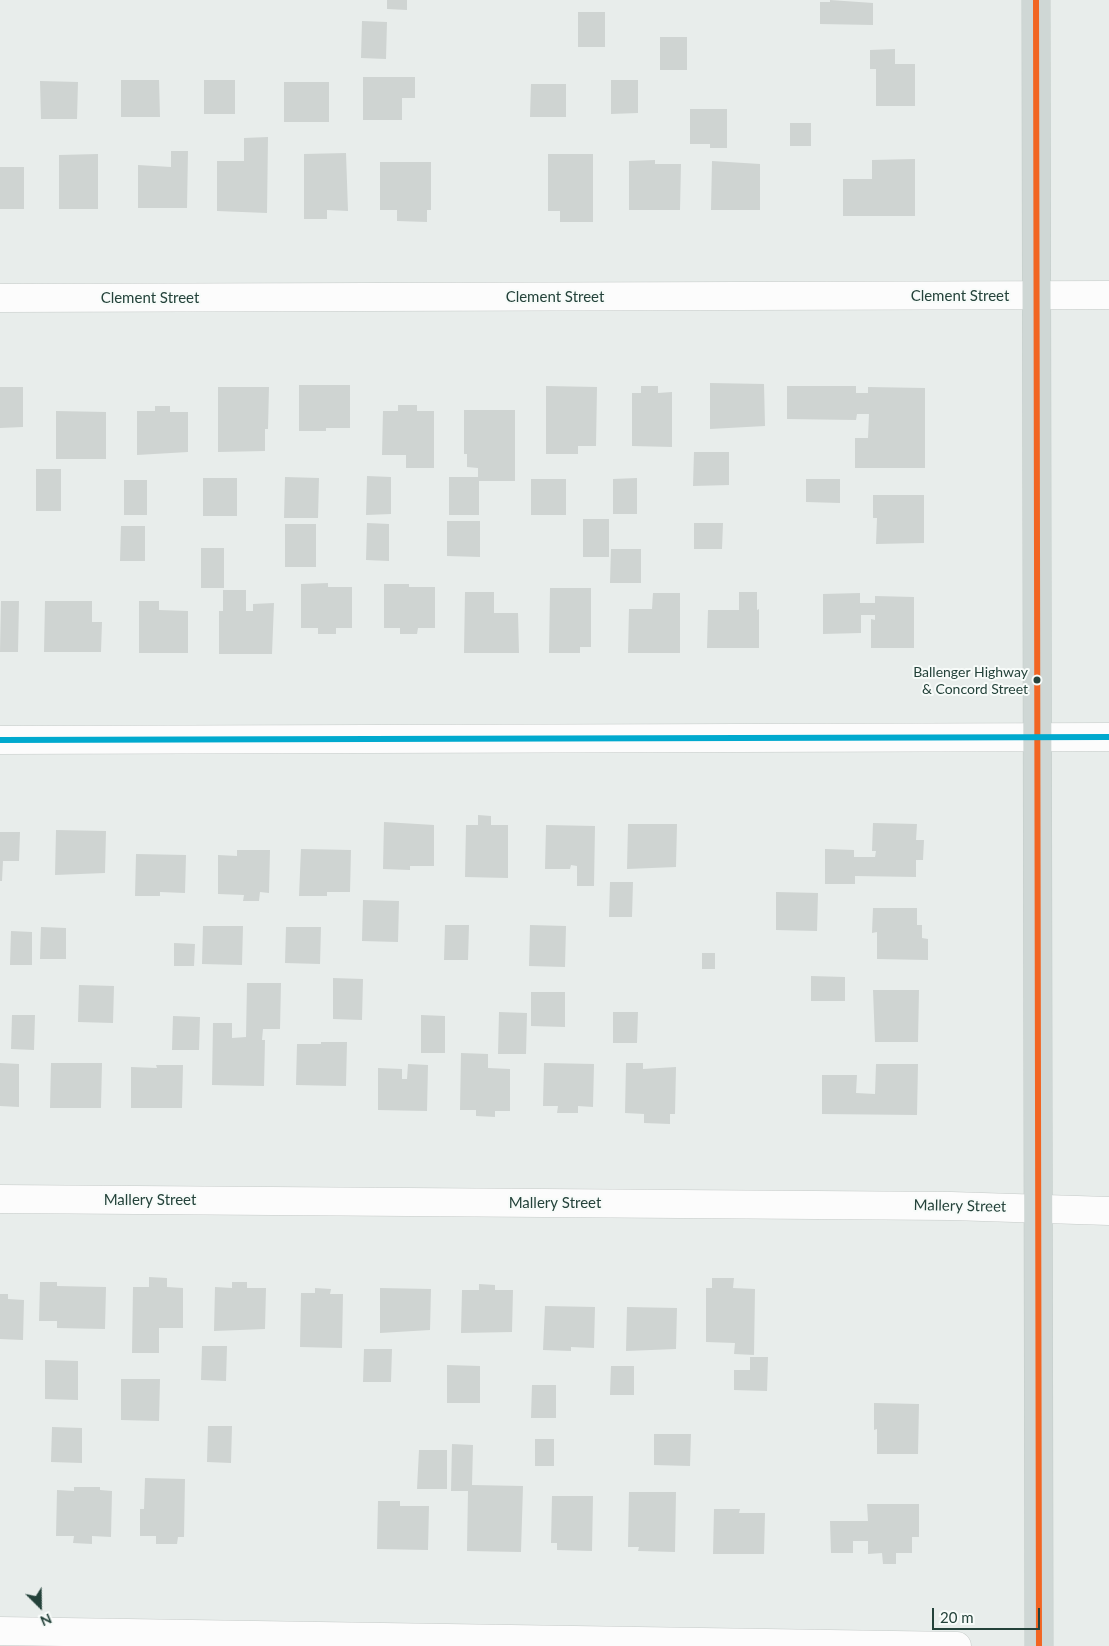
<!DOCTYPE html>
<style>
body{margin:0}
#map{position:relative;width:1109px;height:1646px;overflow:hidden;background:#e8edeb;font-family:Lato,sans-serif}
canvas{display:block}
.north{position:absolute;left:15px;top:1581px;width:50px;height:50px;-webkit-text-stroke:4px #f7fbf9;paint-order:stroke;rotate:157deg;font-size:14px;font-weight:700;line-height:20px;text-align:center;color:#24423a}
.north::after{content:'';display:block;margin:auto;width:18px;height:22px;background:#24423a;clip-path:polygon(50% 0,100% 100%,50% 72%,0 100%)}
.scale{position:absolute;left:932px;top:1608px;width:108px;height:22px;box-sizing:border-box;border:2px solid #24423a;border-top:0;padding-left:6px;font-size:15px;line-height:18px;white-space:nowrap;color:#24423a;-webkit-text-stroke:4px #f7fbf9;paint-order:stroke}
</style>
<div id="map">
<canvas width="1109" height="1646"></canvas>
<div class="north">N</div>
<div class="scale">20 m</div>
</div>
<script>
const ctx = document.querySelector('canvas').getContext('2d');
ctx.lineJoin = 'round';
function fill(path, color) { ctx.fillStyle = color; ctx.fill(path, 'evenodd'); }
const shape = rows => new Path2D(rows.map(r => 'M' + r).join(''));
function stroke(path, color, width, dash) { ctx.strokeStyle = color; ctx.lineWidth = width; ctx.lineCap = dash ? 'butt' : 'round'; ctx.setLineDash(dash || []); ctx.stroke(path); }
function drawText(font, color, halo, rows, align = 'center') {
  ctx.font = font + ' Lato,sans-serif'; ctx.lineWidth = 4; ctx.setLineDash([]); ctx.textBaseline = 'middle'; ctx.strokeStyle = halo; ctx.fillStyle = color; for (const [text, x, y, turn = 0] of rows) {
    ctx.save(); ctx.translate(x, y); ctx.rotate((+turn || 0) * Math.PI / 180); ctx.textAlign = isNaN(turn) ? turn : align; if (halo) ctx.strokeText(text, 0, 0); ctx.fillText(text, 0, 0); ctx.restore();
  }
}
const building = shape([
 [387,0,407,0,407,10,387,9],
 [830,0,873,3,873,25,820,24,820,2,830,2],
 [578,12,605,12,605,47,578,47],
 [362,21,387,22,386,59,361,58],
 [660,37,687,37,687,70,660,70],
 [895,49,895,64,915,64,915,106,876,106,876,69,870,69,870,50],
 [363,77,415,77,415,98,402,98,402,120,363,120],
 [121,80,159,80,160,117,121,117],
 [204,80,235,80,235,114,204,114],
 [611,80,638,80,638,113,611,114],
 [40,81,78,82,77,119,41,119],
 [284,82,329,82,329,122,284,122],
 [531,84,566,84,566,117,530,117],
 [690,109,727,109,727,148,710,148,710,144,690,144],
 [790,123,811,123,811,146,790,146],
 [268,137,267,213,217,211,217,161,244,161,244,138],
 [171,151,188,151,187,208,138,208,138,165,171,167],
 [346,153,348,211,327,210,327,219,304,219,304,154],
 [98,154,98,209,59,209,59,155],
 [548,154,593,154,593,222,560,222,560,211,548,211],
 [915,159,915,216,843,216,843,179,872,179,872,160],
 [655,160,655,164,681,164,680,210,629,210,629,161],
 [712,161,760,164,760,210,711,210],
 [380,162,431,162,431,210,427,210,427,222,397,221,397,210,380,210],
 [0,167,24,167,24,209,0,209],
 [710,383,764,384,765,426,710,429],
 [299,385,350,385,350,428,326,428,326,431,299,431],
 [546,386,597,387,596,446,578,446,578,454,546,454],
 [641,386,658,386,658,393,672,392,672,447,632,446,632,393,641,393],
 [787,386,856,386,856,393,868,393,868,387,925,388,925,468,855,468,855,438,868,438,869,414,857,414,856,420,787,419],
 [0,387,23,387,23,427,0,428],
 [218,387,269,387,268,429,265,429,265,451,218,452],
 [398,405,417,405,417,411,434,411,434,468,406,468,406,455,382,455,383,411,398,411],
 [155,406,170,406,170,412,188,412,188,452,137,455,137,411,155,411],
 [464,410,515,410,515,481,479,481,479,515,449,515,449,477,478,477,478,468,467,467,467,454,464,454],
 [56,411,106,412,106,459,56,459],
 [694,452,729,452,729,485,693,486],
 [36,469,61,469,61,511,36,511],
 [367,476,391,477,391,514,366,515],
 [285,477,319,478,318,518,284,518],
 [203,478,237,478,237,516,203,516],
 [637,478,637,514,613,514,613,479],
 [531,479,566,479,566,515,531,515],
 [806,479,840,479,840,503,806,502],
 [124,480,147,480,147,515,124,515],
 [873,495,924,495,924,543,876,544,877,518,873,518],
 [583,519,609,519,609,557,583,557],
 [447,521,480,521,480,557,447,556],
 [367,523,389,524,389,561,366,560],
 [694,523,723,523,722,549,694,549],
 [285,524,316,524,316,567,285,567],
 [121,526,145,526,145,561,120,561],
 [201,548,224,548,224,588,201,588],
 [611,549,641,549,641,583,610,583],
 [328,583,328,587,352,587,352,628,336,628,336,634,318,634,318,628,301,628,301,584],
 [384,584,409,584,409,587,435,587,435,628,418,628,417,634,400,634,400,628,384,628],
 [550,588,591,588,591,647,580,647,580,653,549,653],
 [223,590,246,590,246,611,253,611,253,604,274,603,272,654,219,654,219,611,223,611],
 [465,592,494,592,494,613,518,613,519,653,464,653],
 [739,592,757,592,757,610,759,609,759,648,707,648,708,610,739,610],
 [653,593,680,593,680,653,628,653,629,609,652,609],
 [860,593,860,603,875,603,875,596,914,597,914,648,871,648,871,619,875,620,875,615,861,615,861,633,823,634,823,594],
 [1,601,19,601,18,652,0,652],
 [45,601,92,601,92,622,102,622,101,652,44,652],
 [139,601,159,601,159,610,188,611,188,653,139,653],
 [478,815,491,816,491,825,508,825,508,878,465,877,466,825,478,825],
 [384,822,434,825,434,866,410,866,410,870,383,869],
 [873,823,917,824,916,840,924,840,923,860,916,860,916,877,855,876,855,884,825,884,825,849,854,850,854,857,875,857,876,851,872,851],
 [628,824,677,824,676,867,627,869],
 [546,825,595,826,594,886,577,886,577,866,571,865,570,869,545,869],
 [56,830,106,831,105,873,55,875],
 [0,832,20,832,19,861,3,861,2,881,0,881],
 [301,849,351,850,350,892,327,892,327,896,299,896],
 [237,850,270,850,269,893,260,892,259,901,243,901,244,895,218,894,218,855,237,856],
 [136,854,186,855,185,893,160,892,160,896,135,896],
 [610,882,633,882,632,917,609,917],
 [776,892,818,893,817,931,776,930],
 [363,900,399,901,398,942,362,941],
 [873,908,917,908,917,925,922,925,922,938,928,939,928,960,877,959,877,932,872,933],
 [445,925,469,925,468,960,444,960],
 [530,925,566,926,565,967,529,966],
 [203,926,243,926,242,965,202,964],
 [41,927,66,928,66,959,40,959],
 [286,927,321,927,320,964,285,963],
 [11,931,32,932,32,965,10,965],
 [174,943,195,944,194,966,174,966],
 [702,953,715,953,715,969,702,969],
 [811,976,845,977,845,1001,811,1001],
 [333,978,363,979,362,1020,333,1019],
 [247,983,281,983,280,1029,263,1029,262,1040,265,1040,264,1086,212,1085,213,1023,232,1023,232,1038,246,1037],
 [79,985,114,986,113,1023,78,1022],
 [873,990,919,990,918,1042,875,1042],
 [531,992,565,992,565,1027,531,1026],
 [499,1012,527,1013,526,1054,498,1054],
 [613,1012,638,1012,637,1043,613,1043],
 [12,1015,35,1015,34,1050,11,1049],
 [421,1015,445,1016,445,1053,421,1053],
 [173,1016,200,1017,199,1050,172,1050],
 [321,1042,347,1042,346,1086,296,1085,297,1044,321,1044],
 [461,1053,488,1054,488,1068,510,1069,510,1111,495,1111,495,1117,476,1116,476,1110,460,1110],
 [0,1063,19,1064,19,1107,0,1106],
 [51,1063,102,1063,101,1108,50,1108],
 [544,1063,594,1064,593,1107,578,1106,578,1113,557,1113,558,1106,543,1106],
 [626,1063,643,1063,643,1069,676,1067,675,1114,670,1114,670,1124,644,1123,644,1114,625,1113],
 [408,1064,428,1065,427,1111,378,1110,378,1068,402,1069,402,1079,407,1079],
 [876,1064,918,1064,917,1115,822,1114,822,1075,857,1075,856,1093,875,1094],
 [156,1065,183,1065,182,1108,131,1108,131,1067,157,1068],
 [149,1277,167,1278,167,1287,183,1288,183,1328,159,1328,159,1353,132,1353,133,1287,149,1287],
 [712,1278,734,1278,733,1288,755,1289,754,1355,734,1354,735,1343,706,1342,706,1288,712,1288],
 [40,1282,57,1282,57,1286,106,1287,105,1329,57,1328,57,1321,39,1321],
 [232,1282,247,1282,247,1288,266,1288,265,1329,214,1331,215,1287,232,1288],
 [479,1284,495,1285,495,1290,513,1290,512,1332,461,1333,462,1290,479,1290],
 [315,1288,331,1289,330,1294,343,1294,342,1348,300,1347,301,1293,315,1293],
 [380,1288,431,1289,430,1330,380,1333],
 [0,1294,8,1294,8,1299,24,1300,23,1340,0,1339],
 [545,1306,595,1307,594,1348,571,1347,571,1351,543,1350],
 [627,1307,677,1308,676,1349,626,1351],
 [202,1346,227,1346,226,1381,201,1380],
 [364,1349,392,1349,391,1382,363,1382],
 [750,1357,768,1357,767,1391,734,1390,734,1370,750,1370],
 [45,1360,78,1361,78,1400,45,1399],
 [447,1365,480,1366,480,1403,447,1403],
 [611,1366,634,1366,634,1395,610,1395],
 [121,1379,160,1379,159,1421,121,1420],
 [532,1385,556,1385,556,1418,531,1418],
 [874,1403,919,1404,918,1454,877,1454,877,1429,874,1430],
 [208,1426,232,1426,231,1463,207,1462],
 [52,1427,82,1428,82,1463,51,1462],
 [654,1434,691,1434,690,1466,654,1465],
 [535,1439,554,1439,554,1466,535,1466],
 [452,1444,473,1445,472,1485,523,1486,521,1552,467,1551,468,1491,451,1491],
 [419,1450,447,1450,447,1489,417,1489],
 [145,1478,185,1479,184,1537,178,1537,177,1544,156,1544,156,1536,140,1536,140,1509,144,1509],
 [74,1487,100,1487,100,1490,112,1491,111,1537,92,1536,92,1544,73,1543,74,1536,56,1536,57,1490,74,1491],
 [629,1492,676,1492,675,1552,638,1551,639,1547,628,1547],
 [552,1496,593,1496,592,1551,557,1550,557,1543,551,1543],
 [378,1501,400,1501,400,1506,429,1506,428,1550,377,1549],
 [867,1504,919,1504,919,1537,912,1537,912,1553,896,1553,896,1564,883,1564,882,1553,868,1554,868,1541,853,1541,853,1553,831,1553,830,1521,868,1521],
 [714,1509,740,1509,739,1513,765,1513,764,1554,713,1554]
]);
const minor = shape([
 [0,298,1109,295],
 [0,740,1109,737],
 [0,1199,951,1206,1109,1211],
 [0,1631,957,1646]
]);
const major = shape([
 [1036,0,1039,1646]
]);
const bus1 = shape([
 [1036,0,1039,1646]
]);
const bus2 = shape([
 [0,740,1109,737]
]);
const markers = [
 [1037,680,4.5,"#24423a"]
];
const busNames = [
 ["Ballenger Highway",1028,672],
 ["& Concord Street",1028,689]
];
const streetNames = [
 ["Clement Street",960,296],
 ["Clement Street",555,297],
 ["Clement Street",150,298],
 ["Mallery Street",150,1200],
 ["Mallery Street",555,1203],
 ["Mallery Street",960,1206,1]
];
fill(building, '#cfd4d2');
stroke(minor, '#c5cac8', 29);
stroke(major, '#c3ccc9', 29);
stroke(minor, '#fcfcfc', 28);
stroke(major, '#cfd7d5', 28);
stroke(bus1, '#f26522', 6);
stroke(bus2, '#00a9ce', 6);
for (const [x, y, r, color] of markers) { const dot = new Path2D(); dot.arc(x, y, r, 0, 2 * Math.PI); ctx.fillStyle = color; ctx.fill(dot); stroke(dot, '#f7fbf9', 2); }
drawText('14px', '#24423a', '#f7fbf9', busNames, 'right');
drawText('15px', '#24423a', '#f7fbf9', streetNames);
</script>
